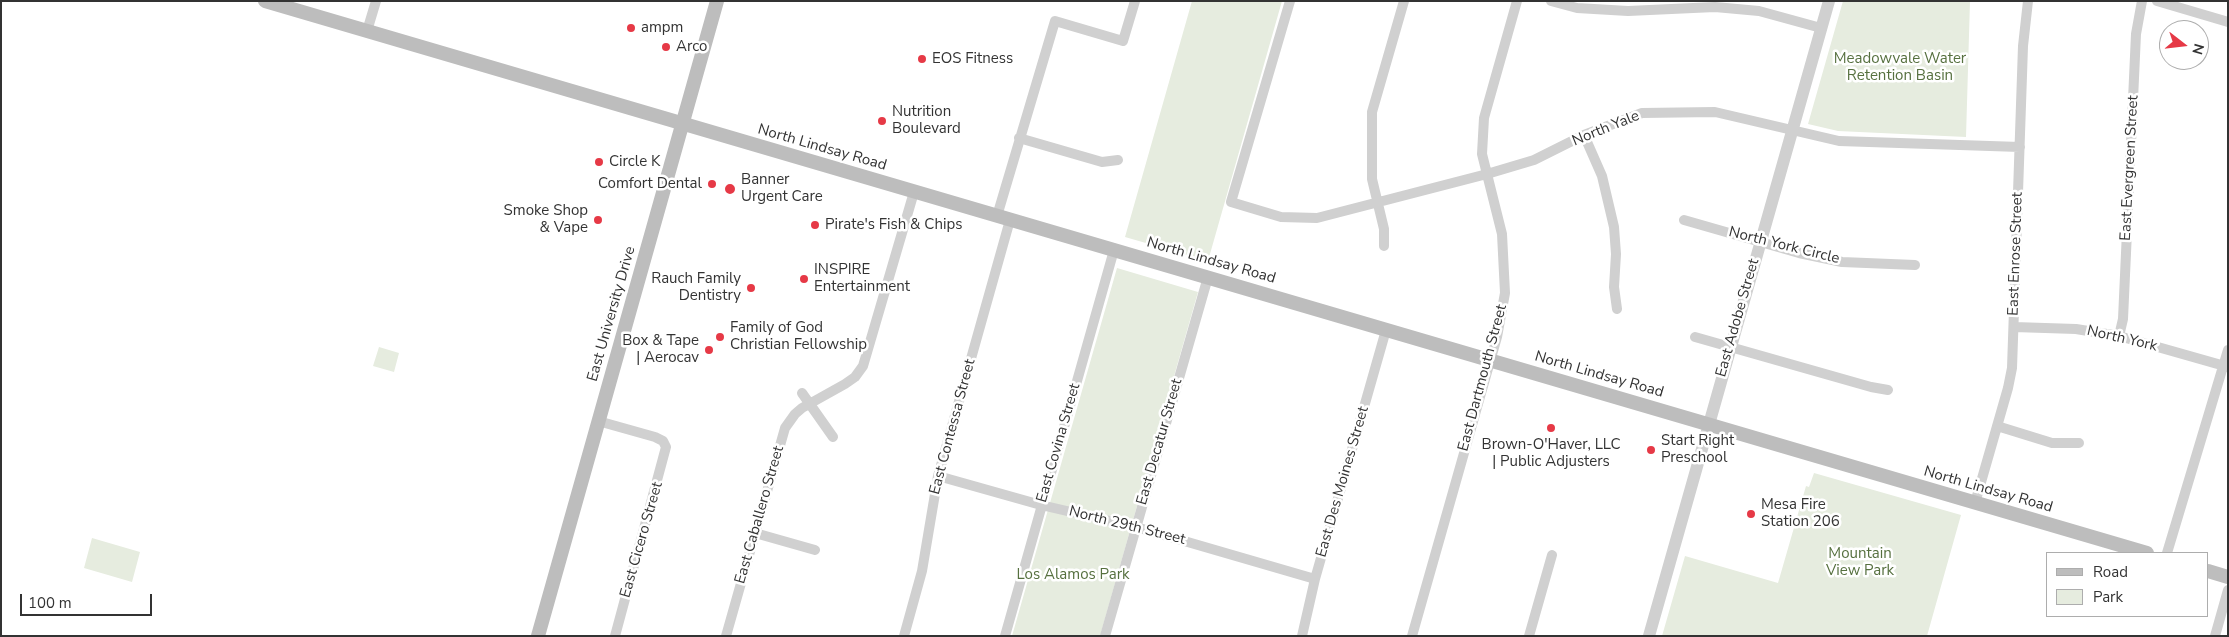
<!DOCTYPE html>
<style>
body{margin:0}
#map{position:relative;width:2229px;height:637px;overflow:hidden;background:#fff;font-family:"Nunito Sans",sans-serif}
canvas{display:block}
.frame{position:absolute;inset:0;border:2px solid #333;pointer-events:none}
.legend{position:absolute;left:2046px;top:552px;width:162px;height:65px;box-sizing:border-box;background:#fff;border:1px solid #adadad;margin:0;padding:6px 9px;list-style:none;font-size:15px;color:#333}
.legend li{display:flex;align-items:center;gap:10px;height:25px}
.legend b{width:25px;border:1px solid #adadad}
.north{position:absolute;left:2159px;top:20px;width:50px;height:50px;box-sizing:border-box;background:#fff;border:1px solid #adadad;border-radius:50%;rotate:106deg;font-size:14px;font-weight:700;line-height:20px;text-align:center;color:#333}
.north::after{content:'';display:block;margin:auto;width:18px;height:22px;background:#e63946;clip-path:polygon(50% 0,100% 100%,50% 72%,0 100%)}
.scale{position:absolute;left:20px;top:594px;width:132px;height:22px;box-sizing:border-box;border:2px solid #333;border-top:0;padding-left:6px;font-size:15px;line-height:18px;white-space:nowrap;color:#333;-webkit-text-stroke:4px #fff;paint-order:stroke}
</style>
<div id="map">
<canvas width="2229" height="637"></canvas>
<div class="frame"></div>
<ul class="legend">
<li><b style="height:6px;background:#bdbdbd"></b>Road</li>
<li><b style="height:14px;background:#e6ecdf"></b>Park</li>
</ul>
<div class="north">N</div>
<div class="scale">100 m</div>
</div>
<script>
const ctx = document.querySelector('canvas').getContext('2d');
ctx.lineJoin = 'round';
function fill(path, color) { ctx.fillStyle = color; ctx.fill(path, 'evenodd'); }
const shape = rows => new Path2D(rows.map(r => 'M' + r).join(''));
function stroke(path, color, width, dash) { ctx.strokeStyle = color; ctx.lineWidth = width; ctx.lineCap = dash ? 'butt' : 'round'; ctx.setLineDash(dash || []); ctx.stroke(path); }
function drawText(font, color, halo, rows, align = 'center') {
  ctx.font = font + ' "Nunito Sans",sans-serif'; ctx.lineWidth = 5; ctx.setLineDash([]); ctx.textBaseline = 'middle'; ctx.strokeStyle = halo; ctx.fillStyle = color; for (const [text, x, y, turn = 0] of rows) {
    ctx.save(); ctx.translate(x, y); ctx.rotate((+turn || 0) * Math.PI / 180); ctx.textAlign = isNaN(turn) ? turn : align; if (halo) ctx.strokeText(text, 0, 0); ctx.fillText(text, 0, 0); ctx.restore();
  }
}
const green = shape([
 [1192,1,1282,1,1208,261,1125,237],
 [1843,1,1970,1,1966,137,1838,131,1808,124],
 [1117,268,1198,292,1100,636,1012,636],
 [379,347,399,353,394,372,373,366],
 [1814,473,1961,515,1927,636,1662,636,1685,556,1778,583,1806,486,1809,487],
 [92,538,140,552,132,582,84,568]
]);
const minor = shape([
 [1290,1,1231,202,1281,217,1317,218,1487,174,1534,160,1584,135,1642,113,1715,112,1839,141,2020,147],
 [1551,1,1577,8,1628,11,1715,7,1759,11,1821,28],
 [2157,1,2228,22],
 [367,31,376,1],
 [1584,135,1602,176,1614,227,1616,254,1614,287,1617,309],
 [1019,138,1102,162,1118,160],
 [997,216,1055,21,1123,41,1135,1],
 [1684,220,1799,253,1842,262,1915,265],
 [1384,246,1384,229,1372,179,1372,112,1404,1],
 [2014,327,2076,329,2119,336,2228,367],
 [2119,336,2123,319,2136,34,2142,1],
 [1695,337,1871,387,1888,390],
 [802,393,833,437],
 [598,421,655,437,663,441,666,447,615,636],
 [1997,426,2052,443,2079,443],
 [938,476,1041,505,1136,527,1315,579],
 [1975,503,2008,388,2012,368,2023,46,2028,1],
 [755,533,815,550],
 [2167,553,2228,350],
 [726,636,785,428,795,414,802,408,845,384,855,377,863,366,914,192],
 [904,636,922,571,938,476,1010,220],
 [1005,636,1114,250],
 [1105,636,1208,277],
 [1302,636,1315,579,1386,330],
 [1412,636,1497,337,1505,293,1502,234,1482,154,1484,118,1517,1],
 [1529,636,1552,555],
 [2215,636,2228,590]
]);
const tertiary = shape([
 [1649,636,1829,1]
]);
const secondary = shape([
 [265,1,2147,553],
 [2208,571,2228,577],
 [538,636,717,1]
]);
const markers = [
 [631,28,5,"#e63946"],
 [666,47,5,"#e63946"],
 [922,59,5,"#e63946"],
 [882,121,5,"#e63946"],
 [599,162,5,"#e63946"],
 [712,184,5,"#e63946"],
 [730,189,6,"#e63946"],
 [598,220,5,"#e63946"],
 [815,225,5,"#e63946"],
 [804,279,5,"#e63946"],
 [751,288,5,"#e63946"],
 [720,337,5,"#e63946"],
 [709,350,5,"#e63946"],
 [1551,428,5,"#e63946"],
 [1651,450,5,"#e63946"],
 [1751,514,5,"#e63946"]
];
const poiNames = [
 ["ampm",641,28],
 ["Arco",676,47],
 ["EOS Fitness",932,59],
 ["Nutrition",892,112],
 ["Boulevard",892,129],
 ["Circle K",609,162],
 ["Banner",741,180],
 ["Urgent Care",741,197],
 ["Comfort Dental",702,184,"right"],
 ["Smoke Shop",588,211,"right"],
 ["& Vape",588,228,"right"],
 ["Pirate's Fish & Chips",825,225],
 ["INSPIRE",814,270],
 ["Entertainment",814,287],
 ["Rauch Family",741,279,"right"],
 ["Dentistry",741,296,"right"],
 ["Family of God",730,328],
 ["Christian Fellowship",730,345],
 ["Box & Tape",699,341,"right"],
 ["| Aerocav",699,358,"right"],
 ["Start Right",1661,441],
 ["Preschool",1661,458],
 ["Brown-O'Haver, LLC",1551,445,"center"],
 ["| Public Adjusters",1551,462,"center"],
 ["Mesa Fire",1761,505],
 ["Station 206",1761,522]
];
const parkNames = [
 ["Meadowvale Water",1900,59],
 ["Retention Basin",1900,76],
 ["Mountain",1860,554],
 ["View Park",1860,571],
 ["Los Alamos Park",1073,575]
];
const streetNames = [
 ["North Yale",1606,129,-22],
 ["North Lindsay Road",822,148,16],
 ["East Evergreen Street",2130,168,-87],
 ["North York Circle",1784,246,14],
 ["East Enrose Street",2016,254,-88],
 ["North Lindsay Road",1211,261,16],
 ["East University Drive",612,314,-74],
 ["East Adobe Street",1738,318,-74],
 ["North York",2122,339,13],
 ["North Lindsay Road",1599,375,16],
 ["East Dartmouth Street",1483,378,-75],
 ["East Contessa Street",953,427,-75],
 ["East Decatur Street",1160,442,-74],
 ["East Covina Street",1059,443,-74],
 ["East Des Moines Street",1343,482,-74],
 ["North Lindsay Road",1988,490,16],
 ["East Caballero Street",760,515,-74],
 ["North 29th Street",1127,526,14],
 ["East Cicero Street",642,540,-74]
];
fill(green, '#e6ecdf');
stroke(minor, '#d0d0d0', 10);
stroke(tertiary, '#d0d0d0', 12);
stroke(secondary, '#bdbdbd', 14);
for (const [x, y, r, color] of markers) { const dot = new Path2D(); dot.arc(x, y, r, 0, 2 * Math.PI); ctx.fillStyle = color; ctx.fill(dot); stroke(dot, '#fff', 2); }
drawText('15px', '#333', '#fff', poiNames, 'left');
drawText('15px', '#56703f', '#fff', parkNames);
drawText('15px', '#333', '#fff', streetNames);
</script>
